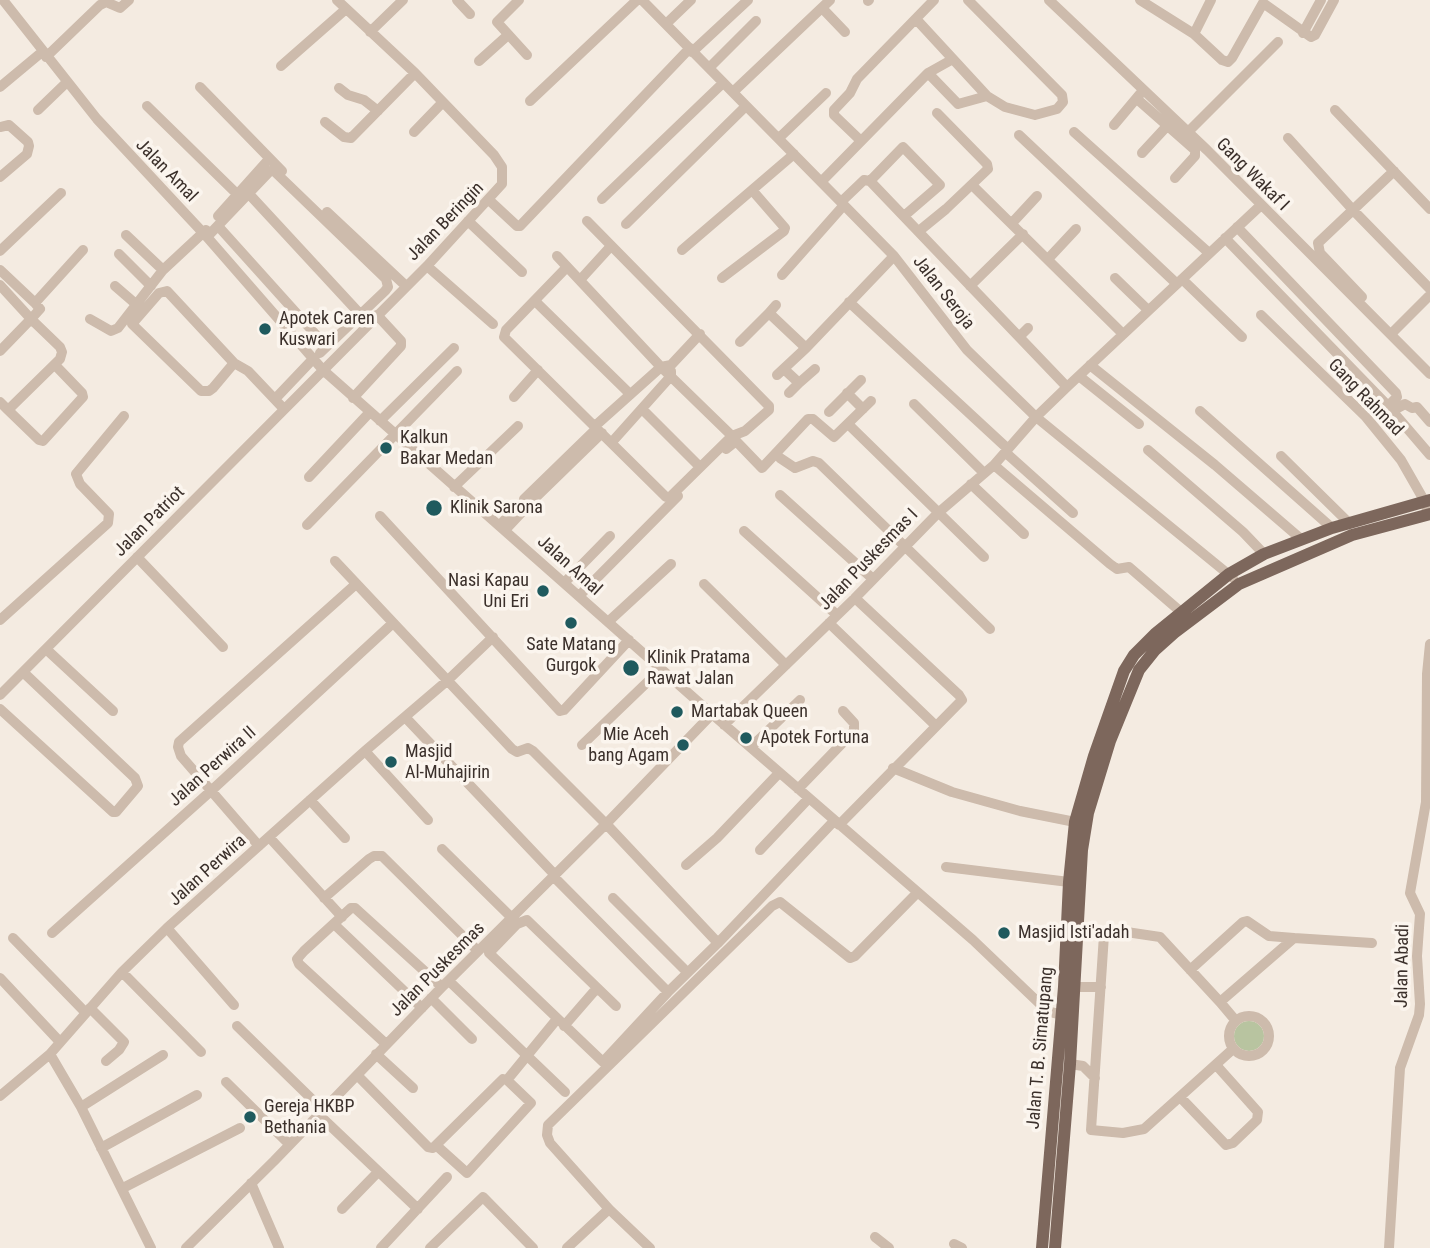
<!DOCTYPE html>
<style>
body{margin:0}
canvas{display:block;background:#f4ebe1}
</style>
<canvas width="1430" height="1248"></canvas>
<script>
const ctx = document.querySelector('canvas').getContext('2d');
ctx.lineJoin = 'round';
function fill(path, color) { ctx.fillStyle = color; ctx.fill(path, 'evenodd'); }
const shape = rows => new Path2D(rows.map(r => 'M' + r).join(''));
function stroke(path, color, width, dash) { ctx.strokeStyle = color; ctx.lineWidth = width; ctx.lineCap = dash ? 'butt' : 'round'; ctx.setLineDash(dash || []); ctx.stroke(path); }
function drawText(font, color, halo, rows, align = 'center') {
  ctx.font = font + ' "Roboto Condensed",sans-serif'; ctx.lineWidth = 7; ctx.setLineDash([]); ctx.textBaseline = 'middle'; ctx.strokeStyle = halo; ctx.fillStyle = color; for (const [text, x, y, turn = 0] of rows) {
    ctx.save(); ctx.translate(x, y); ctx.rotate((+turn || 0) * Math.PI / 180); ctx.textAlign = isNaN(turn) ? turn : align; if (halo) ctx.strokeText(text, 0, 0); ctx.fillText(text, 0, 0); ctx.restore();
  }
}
const green = shape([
 '1234 1036a15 15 0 1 1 30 0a15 15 0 1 1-30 0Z'
]);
const minor = shape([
 [3,0,97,119,207,237,323,370,712,714,973,940,1041,1005,1050,1012,1068,1016],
 [457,0,470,14],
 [519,0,497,22,527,55],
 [642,0,894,256,967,350,1036,417,1233,578],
 [1049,0,1207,150,1430,374],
 [1140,0,1194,34],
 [1211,0,1194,34,1222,60,1228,62,1232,58,1263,3,1311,37,1315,35,1334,0],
 [868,1,869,0],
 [822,8,845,32],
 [916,19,987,96,1005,107,1035,115,1057,109,1063,102,1062,95,968,0],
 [666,24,691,0],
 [370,32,403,0],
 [1303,33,1321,0],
 [692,52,748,0],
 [46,57,100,5,106,2,120,8,129,0],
 [479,61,508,35],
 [281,66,346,9],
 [709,68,756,21],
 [928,73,958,104,987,96],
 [0,87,42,52],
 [200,87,282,171],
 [339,88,348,95,364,100,378,111],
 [733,92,830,0],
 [1137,99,1195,150,1195,156,1175,178],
 [530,101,637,0],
 [147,106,238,195],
 [38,110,66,83],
 [1335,110,1430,209],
 [325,122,344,137,351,138,415,73],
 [1114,125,1140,94],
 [0,127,9,125,28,142,29,146,27,154,0,177],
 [414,132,443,102],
 [1074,132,1209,253],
 [1187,133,1278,42],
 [1019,135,1177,284],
 [779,138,826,93],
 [1288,138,1353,210,1430,289],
 [860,140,834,115,834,110,850,93,857,79,934,0],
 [1142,153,1167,126],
 [870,181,1067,387],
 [821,182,928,73,953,59],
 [972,185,1123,334],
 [249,194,360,314],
 [602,199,723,83],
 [489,200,517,226,520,226,690,48],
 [841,202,864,180,870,181,903,147,940,185,904,216],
 [327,212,406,286],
 [218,216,269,159],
 [468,221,522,272],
 [1012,223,1037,196],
 [626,224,746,106],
 [218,226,326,346],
 [1237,227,1396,393,1397,397,1388,406],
 [919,231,946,209,988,169,987,164,937,113],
 [126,235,163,270],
 [207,237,270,171,274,171,386,279,388,287,385,291,320,353],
 [1225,238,1388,406,1430,455],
 [682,250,794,154],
 [0,251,61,193],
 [119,254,151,286],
 [557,256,661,367,732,436],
 [1048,259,1076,229],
 [427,266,493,324],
 [567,267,506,330,504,337,666,497,670,497,732,436,745,431,769,410,769,406,587,221],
 [0,270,35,303,83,250],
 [782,275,844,205],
 [722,278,784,231,785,228,752,190],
 [1115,278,1148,310],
 [1182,279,1242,337],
 [580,280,611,246],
 [0,285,31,319,0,351],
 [115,286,137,305],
 [970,286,1023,234],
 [1362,297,1320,253,1318,243,1394,171],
 [535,301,629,393],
 [849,302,1008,449],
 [776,305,769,313,806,348],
 [1261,315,1366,417,1401,460,1425,502,1428,514],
 [90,319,111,331,118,328,163,270,206,230],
 [1394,331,1430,295],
 [1019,337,1028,328],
 [740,342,769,313],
 [234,363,213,388,209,391,201,391,132,324,159,293,167,291,234,363,248,371,284,409],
 [1090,365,1215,465,1301,539],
 [785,370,799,383,789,393],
 [777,375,806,348,894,256],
 [1079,376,1139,424],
 [799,383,815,369],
 [847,393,863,409],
 [514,397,538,370],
 [353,398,401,346,401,341,377,315],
 [275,399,313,359],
 [0,402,8,410,60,359,62,352,60,347,31,319,40,309,35,303],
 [914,404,984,473],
 [642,409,700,467],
 [8,410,39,440,43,441,83,397,82,393,55,365],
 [1200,411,1332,528],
 [1392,411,1405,404,1412,408,1417,407,1430,422],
 [829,412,861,380],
 [380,421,454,348],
 [848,424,984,557],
 [595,426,661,367,671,365,700,334],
 [612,442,671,376,671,371],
 [726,449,736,441,762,468,808,419,813,419,834,437,871,401],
 [1148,450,1243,532,1264,554],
 [1005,452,1073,513],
 [1281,456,1349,523],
 [780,458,795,468,813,461,819,463,990,629],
 [994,465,1110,564,1117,569,1129,567,1181,612],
 [309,477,370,412],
 [971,484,1024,534],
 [454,487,518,426],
 [780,495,873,579],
 [524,499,597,428],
 [529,504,602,433],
 [380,516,560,711,564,710,629,640],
 [307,525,457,371],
 [500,525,516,508],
 [505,530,521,513],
 [744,531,837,615],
 [137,557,223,647],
 [335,561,512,749,517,752,528,748,533,751,609,827,718,943],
 [564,583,610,536],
 [704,584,786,665],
 [579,596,678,496],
 [0,620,108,523,109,514,80,484,76,474,124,416],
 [608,622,671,564],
 [829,623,935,725],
 [46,649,113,711],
 [0,695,427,266,502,184,502,167,494,155,415,73,337,0],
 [0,709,113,812,116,812,138,786,135,778,23,672],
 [405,717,555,875],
 [724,725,855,598,938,513,994,465,1036,417,1067,387,1260,206],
 [582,745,661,669],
 [751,747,800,700],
 [365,751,428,820],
 [893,768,952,792,1020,811,1075,822],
 [798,789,854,731,854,723,843,711],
 [310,800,345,838],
 [839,825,962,700,959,695,855,598],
 [269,837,342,917],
 [259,846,181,756,178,747,179,742,356,584],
 [442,849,512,918],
 [760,850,809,798],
 [686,865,717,838,779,773],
 [946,867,1069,882],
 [554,877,668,992],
 [324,898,369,859,374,856,382,856,478,951],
 [613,898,687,972],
 [335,925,422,1008],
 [167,928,234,1005],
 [52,933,212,790,393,623],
 [13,938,86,1013],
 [1190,970,1243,922,1247,921,1269,936,1294,938],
 [122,972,201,1052],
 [0,978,60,1042],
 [449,981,565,1092],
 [1070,987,1101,987],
 [431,998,472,1039],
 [1220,1002,1236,1021],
 [616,1006,527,920,517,924,489,953,603,1062,668,992,718,943,834,821],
 [90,1008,124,1042,119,1050,106,1061],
 '1229 1036a20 20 0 1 1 40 0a20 20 0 1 1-40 0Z',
 [237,1026,323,1110],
 [564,1026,597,988],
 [386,1044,299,964,297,959,304,951,351,908,355,908,442,987],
 [1233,1049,1144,1129,1123,1133,1091,1130,1104,935,1106,932,1113,930,1160,937,1220,1002,1294,938,1372,943],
 [50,1054,81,1107,151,1248],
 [376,1054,413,1088],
 [1070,1064,1083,1066,1095,1078],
 [357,1075,428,1147,433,1148,503,1079,507,1080,531,1103,467,1173,437,1146],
 [507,1080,557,1019],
 [226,1082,289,1144],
 [0,1096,50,1054,122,972,167,928,365,751,448,680,493,637],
 [1181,1098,1226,1145,1233,1143,1257,1120,1258,1112,1217,1066],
 [81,1107,163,1055],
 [319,1115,418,1209],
 [101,1148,197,1095],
 [251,1183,279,1248],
 [123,1188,240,1128],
 [342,1209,378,1172],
 [875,1237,889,1248],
 [954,1244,962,1248],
 [186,1248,274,1161,442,987,606,824,712,714],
 [381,1248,447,1177],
 [430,1248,483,1197,533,1248],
 [567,1248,609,1209],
 [650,1248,609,1209,550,1143,547,1135,548,1125,772,906,780,902,850,958,855,956,917,893],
 [1389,1248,1400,1068,1419,1015,1420,1004,1417,956,1420,914,1410,893,1426,802,1427,674,1430,644]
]);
const major = shape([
 [1042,1248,1064,987,1069,882,1075,822,1094,756,1124,671,1134,655,1155,634,1229,574,1264,554,1332,528,1430,500],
 [1055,1248,1070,1064,1082,850,1088,813,1110,741,1139,670,1155,650,1174,633,1239,584,1352,535,1430,514]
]);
const markers = [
 [265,329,7,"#1f5a5e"],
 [386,448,7,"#1f5a5e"],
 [434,508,9,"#1f5a5e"],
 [543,591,7,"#1f5a5e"],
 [571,623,7,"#1f5a5e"],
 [631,668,9,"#1f5a5e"],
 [677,712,7,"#1f5a5e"],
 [746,738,7,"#1f5a5e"],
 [683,745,7,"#1f5a5e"],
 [391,762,7,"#1f5a5e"],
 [1004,933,7,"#1f5a5e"],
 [250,1117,7,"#1f5a5e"]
];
const streetNames = [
 ["Jalan Amal",166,171,46],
 ["Gang Wakaf I",1252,175,45],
 ["Jalan Beringin",446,222,-46],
 ["Jalan Seroja",943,293,52],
 ["Gang Rahmad",1365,398,46],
 ["Jalan Patriot",150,522,-45],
 ["Jalan Puskesmas I",869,560,-46],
 ["Jalan Amal",569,566,42],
 ["Jalan Perwira II",213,767,-42],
 ["Jalan Perwira",208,871,-42],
 ["Jalan Abadi",1403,966,-89],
 ["Jalan Puskesmas",438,970,-45],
 ["Jalan T. B. Simatupang",1041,1048,-85]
];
const poiNames = [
 ["Apotek Caren",279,319],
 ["Kuswari",279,340],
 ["Kalkun",400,438],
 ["Bakar Medan",400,459],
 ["Klinik Sarona",450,508],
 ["Nasi Kapau",529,581,"right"],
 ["Uni Eri",529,602,"right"],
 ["Sate Matang",571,645,"center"],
 ["Gurgok",571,666,"center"],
 ["Klinik Pratama",647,658],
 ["Rawat Jalan",647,679],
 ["Martabak Queen",691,712],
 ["Mie Aceh",669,735,"right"],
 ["bang Agam",669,756,"right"],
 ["Apotek Fortuna",760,738],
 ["Masjid",405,752],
 ["Al-Muhajirin",405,773],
 ["Masjid Isti'adah",1018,933],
 ["Gereja HKBP",264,1107],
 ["Bethania",264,1128]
];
fill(green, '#b8c4a0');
stroke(minor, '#cdbbac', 10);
stroke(major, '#7d675c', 12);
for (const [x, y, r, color] of markers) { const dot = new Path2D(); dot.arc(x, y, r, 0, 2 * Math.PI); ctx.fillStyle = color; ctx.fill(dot); stroke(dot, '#fbf5ee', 2.5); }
drawText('18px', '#3b302b', '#fbf5ee', streetNames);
drawText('18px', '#3b302b', '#fbf5ee', poiNames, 'left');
</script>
